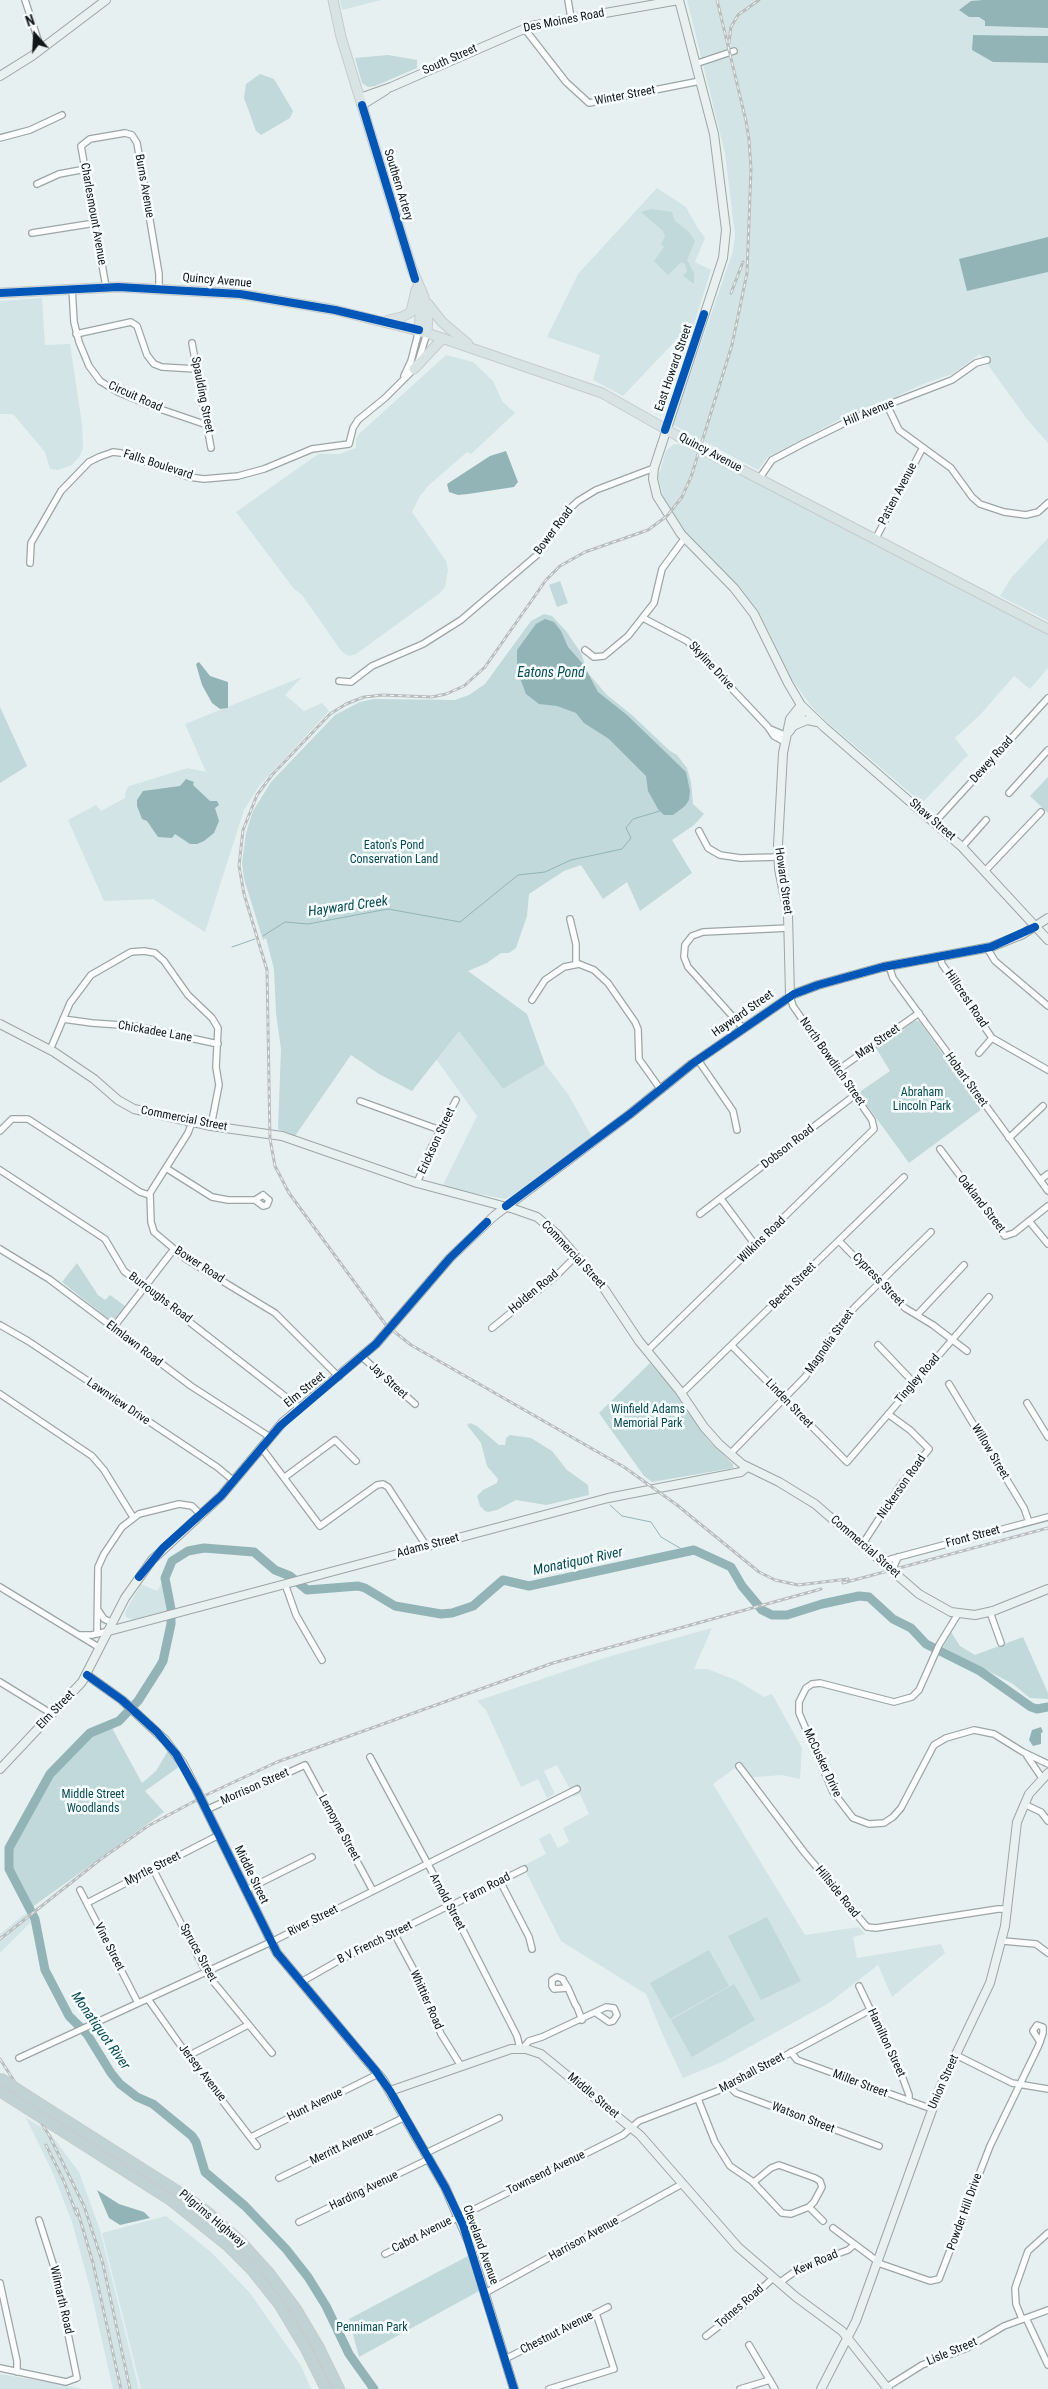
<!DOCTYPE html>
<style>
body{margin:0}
#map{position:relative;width:1048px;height:2389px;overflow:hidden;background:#e6f0f1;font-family:"Roboto Condensed",sans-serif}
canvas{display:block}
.north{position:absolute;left:10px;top:10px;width:50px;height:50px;-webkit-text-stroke:4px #f7feff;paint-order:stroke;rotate:341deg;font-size:14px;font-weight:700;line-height:20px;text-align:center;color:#111718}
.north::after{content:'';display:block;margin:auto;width:18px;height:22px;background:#111718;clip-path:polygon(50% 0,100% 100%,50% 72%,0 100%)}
</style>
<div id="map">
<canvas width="1048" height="2389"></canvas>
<div class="north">N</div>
</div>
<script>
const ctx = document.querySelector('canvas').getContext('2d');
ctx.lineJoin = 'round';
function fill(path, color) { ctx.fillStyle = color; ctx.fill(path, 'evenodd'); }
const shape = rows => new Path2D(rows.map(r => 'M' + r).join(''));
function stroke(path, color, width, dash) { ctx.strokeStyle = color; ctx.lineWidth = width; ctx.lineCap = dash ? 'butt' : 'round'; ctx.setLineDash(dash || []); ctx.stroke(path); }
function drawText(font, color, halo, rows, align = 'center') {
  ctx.font = font + ' "Roboto Condensed",sans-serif'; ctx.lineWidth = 5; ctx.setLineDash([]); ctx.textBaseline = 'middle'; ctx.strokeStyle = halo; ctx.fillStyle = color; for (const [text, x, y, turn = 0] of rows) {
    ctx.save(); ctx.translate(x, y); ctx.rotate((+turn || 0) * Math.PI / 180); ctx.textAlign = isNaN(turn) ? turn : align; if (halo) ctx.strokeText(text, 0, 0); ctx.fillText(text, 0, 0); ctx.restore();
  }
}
const built = shape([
 [340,0,381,0,342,10],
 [687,0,982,0,971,1,969,17,979,17,986,21,986,26,1048,28,1048,36,973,35,993,62,1048,63,1048,443,1027,419,980,354,952,374,923,384,876,406,848,415,768,457,758,470,673,425,733,251,735,235,725,153],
 [657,188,686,207,697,227,705,238,695,262,711,270,688,343,679,337,623,396,593,380,600,355,547,337,578,274],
 [42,298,45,345,70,344,82,424,83,448,80,456,72,465,58,470,50,469,45,452,13,414,0,414,0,301],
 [446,355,473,362,493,381,502,401,515,413,471,454,467,452,428,486,420,496,412,512,446,561,448,570,445,587,440,593,356,654,349,656,342,652,302,595,294,589,236,512,314,457,319,454,339,454,356,448,356,439,359,434],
 [674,444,681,444,1048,633,1048,668,1030,689,1014,676,980,715,955,738,968,755,922,803,827,722,811,706,791,678,760,614,744,593,688,536,674,517,664,500,658,477,666,451],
 [1048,538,1048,621,1000,596,1011,578],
 [302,677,285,695,304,711,322,703,329,711,259,786,244,810,205,932,153,899,104,901,68,820,96,805,101,811,125,798,126,790,129,786,188,768,206,772,185,724],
 [459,1030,503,1089,545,1064,568,1094,592,1137,512,1196,505,1199,442,1187,477,1116,436,1059],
 [162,1583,166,1611,133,1620,126,1617,125,1612,141,1584,157,1591],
 [712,1628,694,1669,707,1669,736,1680,764,1697,772,1694,802,1748,800,1779,782,1775,743,1778,735,1768,713,1784,805,1935,859,1927,865,1934,853,1937,857,1958,941,1944,945,1953,892,1997,878,1965,829,2003,722,2062,683,2078,662,2033,646,1994,561,1941,523,1866,546,1854,539,1839,550,1833,558,1848,569,1842,563,1828,589,1814,580,1794,574,1797,557,1765,544,1771,555,1794,547,1798,538,1779,521,1787,486,1710,477,1701,604,1658],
 [26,1913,31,1922,0,1953,0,1934],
 [26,2118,49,2132,79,2172,100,2230,139,2389,113,2389,90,2288,72,2222,52,2171],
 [166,2216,211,2252,250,2293,301,2366,311,2389,141,2389,102,2233],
 [0,2374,30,2379,84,2389,0,2389]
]);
const green = shape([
 [388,55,417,60,417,68,375,86,368,87,362,83,355,58],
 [260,74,274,79,293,111,290,118,261,135,256,131,244,98,246,84],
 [651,209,672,212,675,221,689,232,695,241,687,260,694,273,694,284,683,276,687,271,685,264,681,262,668,275,654,261,664,247,661,244,665,236,663,231,641,212],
 [560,581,568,603,557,607,549,585],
 [544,614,552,616,566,631,581,653,588,673,607,695,632,715,670,751,677,755,687,768,691,782,693,804,704,814,694,825,672,840,692,873,640,911,627,882,603,899,581,865,564,871,529,894,527,916,516,948,509,953,501,953,487,963,468,971,527,1014,545,1064,503,1089,459,1031,412,1091,379,1074,351,1055,295,1136,278,1129,281,1049,276,1013,274,969,266,938,263,940,244,879,242,863,246,833,253,811,271,782,335,715,360,702,374,699,455,700,469,695,485,684,531,621],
 [0,707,27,766,0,783],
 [1048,777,1048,813,1030,796],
 [915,1021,919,1021,982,1109,909,1163,858,1093,890,1071,876,1048],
 [77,1263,98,1295,105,1300,110,1295,125,1306,114,1320,110,1320,62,1282],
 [650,1363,679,1396,708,1440,733,1464,733,1468,652,1482,644,1476,599,1413],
 [470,1423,477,1426,499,1445,505,1445,506,1438,510,1435,531,1438,552,1451,567,1470,588,1485,589,1495,546,1505,516,1500,497,1510,488,1512,485,1511,480,1506,477,1496,483,1490,497,1483,498,1479,487,1466,481,1443,467,1425],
 [951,1632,960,1646,975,1655,1023,1637,1048,1693,1048,1699,1030,1698,1013,1684,943,1647],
 [112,1728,142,1783,156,1771,169,1749,183,1764,145,1791,164,1812,31,1908,12,1875,8,1863,8,1851,50,1774,90,1733],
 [767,1917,801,1981,761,2000,728,1936],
 [709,1950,729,1986,670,2019,650,1983],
 [734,1984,755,2020,692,2057,671,2020],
 [468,2256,479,2291,359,2357,349,2319]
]);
const water = shape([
 [982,0,1048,0,1048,28,985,26,985,21,979,17,969,17,959,10,971,1],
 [973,35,1048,36,1048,63,993,62,972,50],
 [1048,237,1048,272,967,291,959,259],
 [506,451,518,482,514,487,468,494,458,495,449,492,447,484,490,456],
 [545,619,554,622,561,631,568,647,583,664,598,692,627,715,686,772,690,791,689,800,685,806,673,815,664,815,658,809,648,791,646,776,609,739,584,723,576,713,557,706,539,704,526,694,517,670,517,650,536,624],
 [199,662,210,676,228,682,228,708,220,709,212,703,202,685,196,664],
 [186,779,194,782,193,785,210,801,217,801,219,805,215,808,219,821,214,833,204,841,197,844,190,844,175,834,172,838,158,837,147,821,142,819,137,806,137,800,143,791,180,786],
 [1041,1727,1043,1732,1041,1733,1041,1744,1033,1746,1029,1740,1032,1730],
 [97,2190,119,2204,144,2212,150,2218,120,2225,109,2218]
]);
const stream = shape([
 [263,936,285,922,308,924,388,909,460,922,518,875,545,872,571,860,622,849,631,838,626,828,633,819,660,811],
 [232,947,255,939],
 [610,1505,622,1516,651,1522,661,1537,685,1551]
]);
const river = shape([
 [374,2389,349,2354,326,2306,308,2277,286,2249,245,2206,205,2172,196,2142,192,2136,153,2104,137,2097,120,2084,111,2073,87,2034,69,2016,45,1970,35,1919,9,1869,9,1848,50,1774,90,1733,119,1721,138,1701,159,1668,163,1661,171,1624,171,1609,165,1578,172,1561,188,1551,204,1548,254,1552,275,1570,290,1576,307,1590,358,1586,365,1588,395,1606,441,1614,452,1613,473,1606,503,1580,529,1586,694,1550,731,1567,742,1586,762,1610,772,1615,787,1615,822,1604,859,1596,869,1597,893,1619,911,1628,926,1644,980,1671,1031,1707,1037,1709,1048,1707]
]);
const street = shape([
 [25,0,41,49],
 [568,0,571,18],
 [524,28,566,82,589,103,700,81],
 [695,64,734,51],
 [0,138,30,130,62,115],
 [37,184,59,174,86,169],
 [32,233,95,223],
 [106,287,81,146,90,139,125,133,132,135,137,143,159,274,159,288],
 [72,288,74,322,79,342,89,366,100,381,118,392,157,408,207,425],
 [76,334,131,322,137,326,147,355,154,364,162,367,196,369],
 [192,343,211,448],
 [419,359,427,333],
 [404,376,411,361,419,330],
 [887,405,899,430,951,468,972,497,980,504,1004,512,1026,515,1038,512,1048,503],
 [759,479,772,460,804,443,861,415,952,380,976,363,987,360],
 [875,540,922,449],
 [30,563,31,543,61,491,89,462,99,457,113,452,121,453,189,477,204,479,238,476,264,469,312,449,349,444,353,428,358,420,385,398,415,368],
 [643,618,687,641,768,727,774,736,785,742],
 [585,650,594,657,604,656,628,636,654,603,662,569,684,539],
 [339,681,351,682,372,666,423,644,461,620,537,555,567,511,578,501,596,490,654,468],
 [770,729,787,736],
 [1009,793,1048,750],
 [935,822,1048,698],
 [699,831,708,848,720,855,740,858,778,857],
 [962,847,986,820],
 [985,871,1041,812],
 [570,919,576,944,576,964],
 [987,948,995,961,1048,1006],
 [940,957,942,964,992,1038,1048,1070],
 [889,966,893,978,1048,1191],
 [532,1000,545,980,564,967,579,964,594,970,608,983,635,1022,638,1029,639,1059,661,1090],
 [63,1019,92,1023,135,1026,218,1044],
 [743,1028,688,967,684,957,685,945,692,936,703,932,789,928],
 [50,1050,70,1003,91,975,131,952,144,951,155,953,164,961,188,995,212,1018,218,1028,216,1067,219,1085,211,1126],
 [979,1053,992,1038],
 [698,1060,733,1111,737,1130],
 [838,1070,919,1013],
 [360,1101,440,1130],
 [192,1122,188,1133,150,1193,151,1222,154,1232,186,1259,275,1313,339,1377],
 [0,1131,12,1119,28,1119,140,1192,149,1195],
 [1009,1138,1043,1106],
 [940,1149,1005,1236,1014,1233,1048,1206],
 [166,1168,212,1197,228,1200,255,1200],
 [0,1170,105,1239,124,1271,300,1408],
 [1040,1180,1048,1174],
 [417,1183,432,1146,456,1100],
 [263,1195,269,1200,267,1205,263,1206,255,1200,263,1195],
 [721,1199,756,1246],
 [700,1214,855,1095],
 [1029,1221,1048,1244],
 [839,1241,905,1308,933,1325,967,1351],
 [0,1249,49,1279,191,1386,270,1437],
 [917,1315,964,1265],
 [0,1325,28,1341,217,1467,234,1481],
 [113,1328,174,1249],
 [492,1328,556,1276,576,1256],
 [878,1345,914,1383],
 [732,1346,847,1462,989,1297],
 [647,1351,874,1129,872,1120,793,1006,790,996],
 [362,1357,415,1404],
 [949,1384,1024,1508,1029,1522],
 [682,1393,904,1177],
 [0,1394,92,1456,104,1470,133,1517],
 [1027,1403,1048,1437],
 [261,1447,320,1526,377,1485,383,1484,388,1487,427,1547],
 [730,1454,805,1377,838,1327,855,1307,931,1232],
 [285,1477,335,1440,356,1461],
 [862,1545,902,1483,929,1449,910,1430,888,1414],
 [883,1563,891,1559,1048,1517],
 [892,1571,898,1557],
 [285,1584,296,1615,322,1660],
 [0,1587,100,1648],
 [98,1610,104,1619,113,1623],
 [990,1612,1001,1643],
 [958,1614,939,1645,919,1690,912,1697,894,1702,820,1683,812,1684,806,1688,799,1702,799,1713,833,1792,853,1818,869,1824,884,1823,893,1817,901,1808,934,1745,946,1738,974,1730,994,1734,1023,1752,1048,1764],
 [97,1634,98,1567,104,1554,122,1527,139,1514,179,1504,192,1506,201,1515],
 [80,1635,92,1635,109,1631],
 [0,1682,52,1714],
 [1027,1756,1042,1778],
 [370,1757,450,1905,517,2036,520,2048],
 [739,1766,804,1852,867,1927,876,1928,998,1909,1008,1909],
 [1024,1804,1041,1812,1048,1821],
 [206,1810,305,1765,373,1891],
 [153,1869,207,1974,272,2053],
 [500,1881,529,1937,532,1949],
 [80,1890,138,2003],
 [246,1890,312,1857],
 [87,1903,219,1835],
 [450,1906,524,1869],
 [394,1933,416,1974,441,2034,461,2066],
 [1003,1941,1036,1944,1048,1953],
 [301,1982,338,1961,450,1905],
 [859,1986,902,2076,909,2095,909,2101],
 [568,1988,554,1989,552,1986,552,1980,557,1977,563,1979,563,1980,568,1988,575,2004,577,2007,582,2020],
 [148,1999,188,2056,257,2146],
 [523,2048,529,2041,542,2037,606,2007,614,2008,617,2015,613,2021,609,2022,596,2013],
 [791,2052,797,2060,932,2109],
 [956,2055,1012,2083,1048,2089],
 [188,2056,248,2025],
 [19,2058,271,1942,577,1789],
 [729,2086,736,2093,879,2146],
 [698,2099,715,2142,730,2166,752,2181,782,2213,791,2214,809,2207,814,2202,822,2187,820,2181,815,2178,779,2165,771,2168,754,2182],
 [251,2137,378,2074],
 [426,2153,499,2118],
 [279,2178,405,2117],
 [809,2207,823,2221],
 [299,2222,429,2159],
 [833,2228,881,2264,930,2281,939,2279,990,2146,1038,2047,1040,2042,1043,2033,1043,2027,1037,2025,1033,2031,1040,2042],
 [385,2254,623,2135,639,2121,725,2088,870,2010],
 [0,2283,17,2361,17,2372],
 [779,2283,801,2267,848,2250,854,2245],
 [485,2293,682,2184],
 [1026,2318,1048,2365],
 [1022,2319,1016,2304,1015,2288,1028,2251,1048,2233],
 [706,2336,732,2316,773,2278],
 [749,2345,775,2389],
 [505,2359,608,2307],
 [0,2368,66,2382,77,2378,55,2270,39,2220],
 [887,2387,922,2365,967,2348,1004,2326,1048,2310],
 [549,2389,614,2369,596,2313],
 [740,2389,770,2380]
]);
const secondary = shape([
 [679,0,714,134,726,230,723,258,654,468,653,479,657,496,681,534,734,588,754,614,788,683,801,705,824,727,962,847,1048,940],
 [0,76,32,56,106,0],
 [360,98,391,87,531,26,679,0],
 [362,105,386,90],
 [793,726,807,720,817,722],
 [789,732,805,709],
 [790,996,788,914,779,869,778,845,783,753,790,719,801,705],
 [0,1024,54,1052,94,1079,118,1100,134,1109,211,1126,282,1136,417,1183,514,1209,537,1217,557,1234,603,1287,639,1341,679,1390,704,1427,719,1444,742,1464,779,1482,815,1504,919,1594,951,1612,975,1615,993,1611,1048,1589],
 [109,1631,608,1498,741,1472,747,1467],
 [87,1675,122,1700,165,1740,183,1764,197,1791],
 [0,1769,82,1682,125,1598,152,1560,221,1496,283,1422,376,1344,450,1258,494,1216,630,1114,692,1064,794,994,818,985,883,967,991,947,1023,934,1048,918],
 [202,1801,277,1953,383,2080,445,2187,469,2242,514,2389],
 [390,2091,511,2049,526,2049,541,2054,640,2135,738,2247,796,2297,842,2331,888,2389],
 [821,2389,856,2321,940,2088,990,1983,1005,1926,1017,1822,1029,1794,1048,1773]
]);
const primary = shape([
 [333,0,341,37,412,269,424,297,428,314,427,333],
 [0,293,118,287,240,294,335,310,427,333,602,393,692,444,1048,629],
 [418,297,420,318,419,330],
 [428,304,442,322,468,344],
 [389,320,402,317,411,312,416,290],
 [414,369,443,338]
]);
const highway = shape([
 [0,2091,9,2097],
 [34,2100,179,2192,207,2212,240,2241,269,2273,296,2309,318,2346,339,2389],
 [45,2120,172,2201,227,2245,252,2270,279,2304,306,2349,326,2389]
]);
const rail = shape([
 [717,0,746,121,749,140,751,169,747,273,732,345,691,477,682,497,667,516,648,530,585,552,560,566,546,580,485,667,464,686,446,694,432,697,383,695,364,697,346,704,330,714,272,775,257,795,243,830,239,866,244,894,267,970,270,1139,275,1166,289,1193,386,1325,411,1345,624,1467,677,1505,759,1572,775,1580,798,1585,848,1579],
 [729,43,731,27,738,15,759,0],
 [731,293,743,262],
 [843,1583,1048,1528],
 [0,1939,101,1859,148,1826,206,1795,277,1762,553,1663,821,1589],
 [0,2059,49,2135,84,2206,103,2264,130,2389],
 [46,2145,63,2179,77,2215],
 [77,2209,93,2263,121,2389]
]);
const secondaryBridge = shape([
 [197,1791,202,1801]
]);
const highwayBridge = shape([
 [0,2078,34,2100],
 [9,2097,45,2120]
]);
const cycleway = shape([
 [362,105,415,279],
 [0,293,118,287,240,294,335,310,419,330],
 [665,430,704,314],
 [506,1206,630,1114,692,1064,794,994,818,985,883,967,991,947,1035,927],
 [139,1577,163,1548,221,1496,280,1426,376,1344,450,1258,487,1222],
 [87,1675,122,1700,157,1732,176,1754,197,1791,277,1953,375,2070,390,2091,445,2187,463,2225,514,2389]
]);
const streetNames = [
 ["Des Moines Road",564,21,-11],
 ["South Street",450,60,-24],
 ["Winter Street",625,96,-11],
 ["Southern Artery",398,185,73],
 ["Burns Avenue",144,186,80],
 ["Charlesmount Avenue",93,214,80],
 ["Quincy Avenue",217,281,5],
 ["East Howard Street",674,368,-71],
 ["Spaulding Street",202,395,79],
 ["Circuit Road",135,397,24],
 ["Hill Avenue",869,413,-22],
 ["Quincy Avenue",710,453,28],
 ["Falls Boulevard",158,465,18],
 ["Patten Avenue",898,494,-62],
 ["Bower Road",554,531,-53],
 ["Skyline Drive",711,666,47],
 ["Dewey Road",992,760,-48],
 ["Shaw Street",932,820,41],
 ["Howard Street",783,881,82],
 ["Hillcrest Road",966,999,56],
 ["Hayward Street",743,1014,-35],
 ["Chickadee Lane",155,1032,10],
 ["May Street",878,1042,-35],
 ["North Bowditch Street",832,1062,55],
 ["Hobart Street",966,1080,54],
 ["Commercial Street",184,1119,11],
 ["Erickson Street",437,1141,-65],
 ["Dobson Road",788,1147,-38],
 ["Oakland Street",981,1204,52],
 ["Wilkins Road",762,1240,-44],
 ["Commercial Street",573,1255,47],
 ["Bower Road",199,1265,33],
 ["Cypress Street",878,1280,46],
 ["Beech Street",793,1286,-45],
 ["Holden Road",534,1292,-40],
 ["Burroughs Road",160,1298,37],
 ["Magnolia Street",830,1342,-55],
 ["Elmlawn Road",134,1344,37],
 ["Tingley Road",918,1379,-49],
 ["Jay Street",388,1381,42],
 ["Elm Street",305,1390,-39],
 ["Lawnview Drive",118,1402,34],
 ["Linden Street",789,1404,46],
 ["Willow Street",990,1452,59],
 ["Nickerson Road",902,1487,-55],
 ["Front Street",973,1537,-15],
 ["Adams Street",428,1546,-15],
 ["Commercial Street",865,1547,41],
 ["Elm Street",56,1710,-46],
 ["McCusker Drive",822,1763,65],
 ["Morrison Street",255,1787,-24],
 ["Lemoyne Street",339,1828,61],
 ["Myrtle Street",153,1869,-27],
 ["Middle Street",251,1875,64],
 ["Farm Road",487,1888,-27],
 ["Hillside Road",837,1892,51],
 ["Arnold Street",447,1902,62],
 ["River Street",313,1921,-27],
 ["B V French Street",375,1943,-26],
 ["Vine Street",109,1947,63],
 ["Spruce Street",198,1953,61],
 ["Whittier Road",426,2000,66],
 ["Hamilton Street",886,2043,65],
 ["Jersey Avenue",202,2073,52],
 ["Marshall Street",752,2073,-28],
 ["Union Street",944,2082,-66],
 ["Miller Street",860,2084,21],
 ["Middle Street",593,2096,40],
 ["Hunt Avenue",315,2105,-26],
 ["Watson Street",803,2118,21],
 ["Merritt Avenue",342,2147,-26],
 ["Townsend Avenue",546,2173,-26],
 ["Harding Avenue",364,2191,-26],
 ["Powder Hill Drive",965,2212,-70],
 ["Pilgrims Highway",212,2219,40],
 ["Cabot Avenue",422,2235,-27],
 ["Harrison Avenue",584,2239,-29],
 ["Cleveland Avenue",480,2245,70],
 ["Kew Road",816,2263,-23],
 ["Wilmarth Road",61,2300,77],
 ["Totnes Road",740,2307,-41],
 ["Chestnut Avenue",557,2333,-27],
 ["Lisle Street",952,2352,-23]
];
const parkNames = [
 ["Eaton's Pond",394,846],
 ["Conservation Land",394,860],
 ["Abraham",922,1093],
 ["Lincoln Park",922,1107],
 ["Winfield Adams",648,1410],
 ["Memorial Park",648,1424],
 ["Middle Street",93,1795],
 ["Woodlands",93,1809],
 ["Penniman Park",372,2328]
];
const waterNames = [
 ["Eatons Pond",551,673],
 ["Hayward Creek",348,907,-8],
 ["Monatiquot River",578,1562,-12],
 ["Monatiquot River",100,2031,55]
];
fill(built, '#d2e4e6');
fill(green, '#c1d9db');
fill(water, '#93b4b7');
stroke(stream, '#93b4b7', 1);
stroke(river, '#93b4b7', 9);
stroke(street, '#9da5a5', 8);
stroke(secondary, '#9da5a5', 10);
stroke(primary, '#c7cbcc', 11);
stroke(highway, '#c7cbcc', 12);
stroke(street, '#fbfdfd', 5.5);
stroke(secondary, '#e9f0f0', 8);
stroke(primary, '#d8e3e3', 9);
stroke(highway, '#c0d2d3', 10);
stroke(rail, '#babdbd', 3);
stroke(rail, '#f7feff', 1, [4]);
stroke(secondaryBridge, '#9da5a5', 10, []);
stroke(highwayBridge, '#c7cbcc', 12, []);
stroke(secondaryBridge, '#e9f0f0', 8);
stroke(highwayBridge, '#c0d2d3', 10);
stroke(cycleway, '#0057b8', 8);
drawText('12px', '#111718', '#f7feff', streetNames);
drawText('12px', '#074b50', '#f7feff', parkNames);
drawText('italic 14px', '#074b50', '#f7feff', waterNames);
</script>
